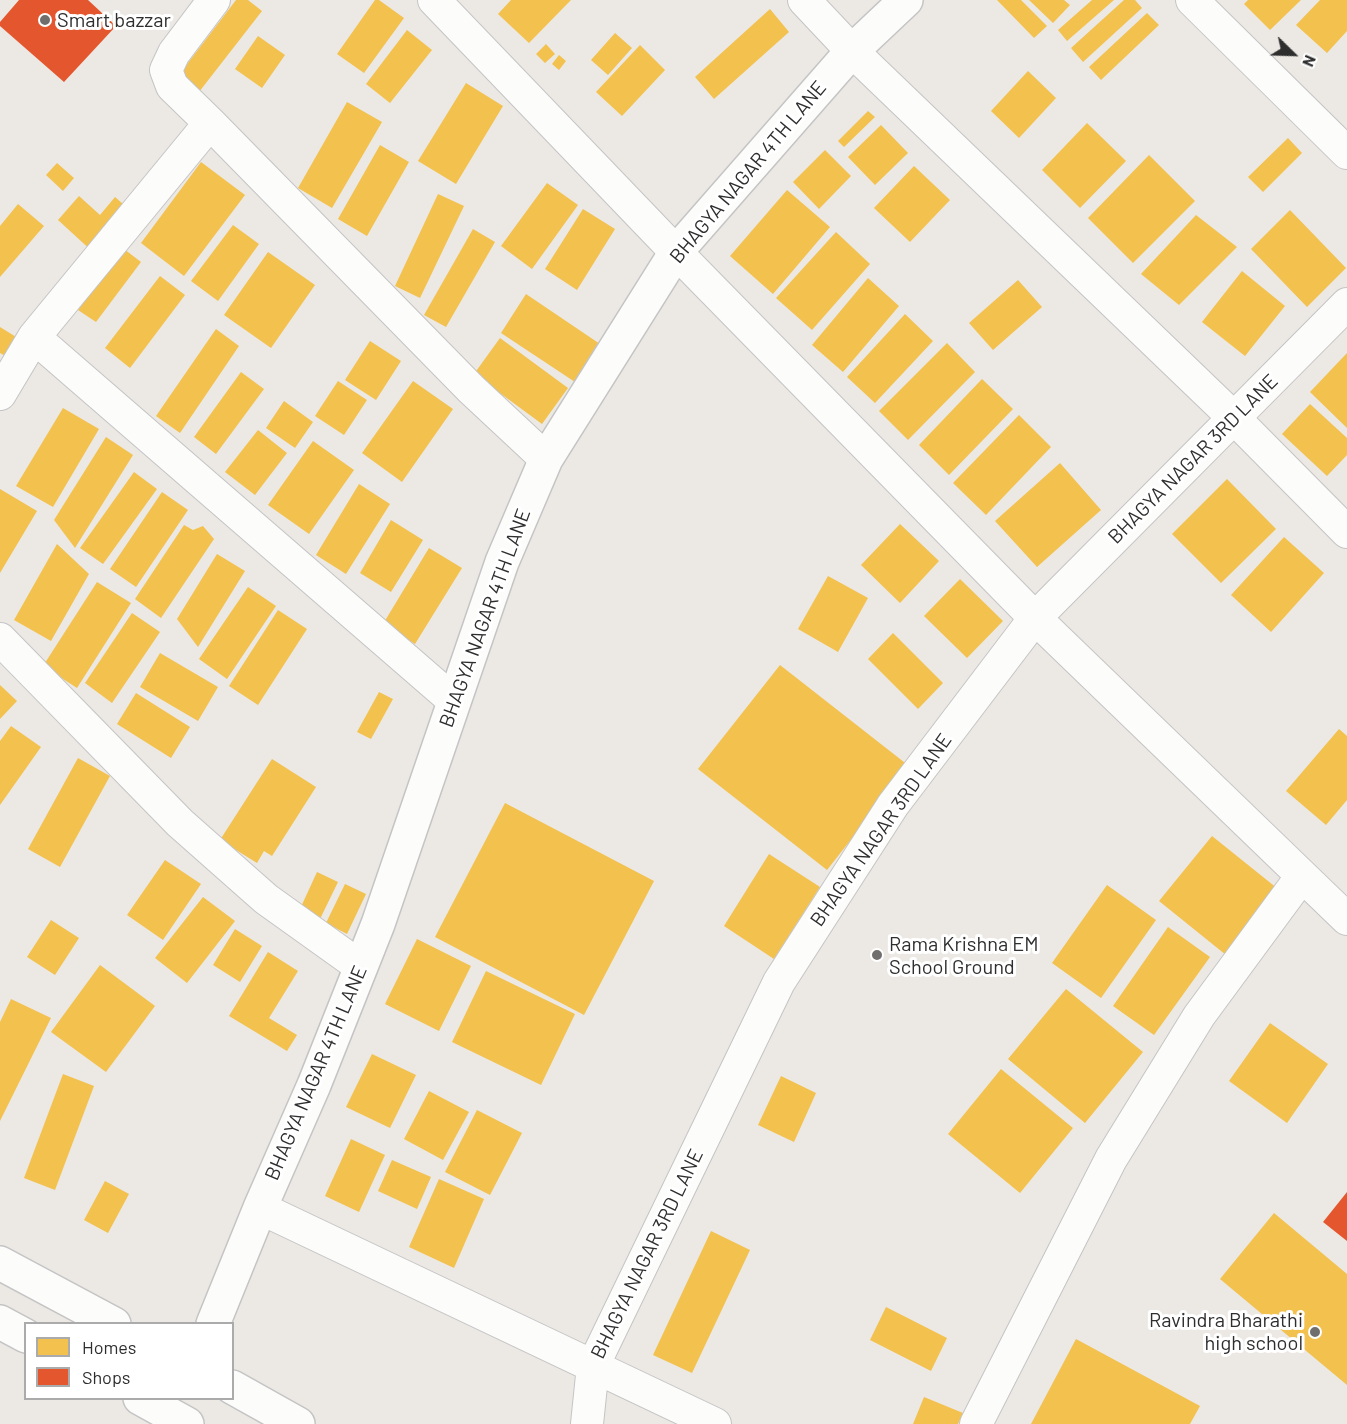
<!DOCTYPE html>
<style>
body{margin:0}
#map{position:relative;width:1347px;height:1424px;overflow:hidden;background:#ece8e4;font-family:Barlow,sans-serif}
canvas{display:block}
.legend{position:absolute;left:24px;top:1322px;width:210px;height:78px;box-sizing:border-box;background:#fff;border:2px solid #ababab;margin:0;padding:8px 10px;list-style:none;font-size:18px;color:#2e2e2e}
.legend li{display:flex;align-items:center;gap:12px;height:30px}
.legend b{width:30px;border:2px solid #ababab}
.north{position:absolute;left:1263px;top:24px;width:60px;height:60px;-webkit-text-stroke:4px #fff;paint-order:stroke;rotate:113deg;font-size:16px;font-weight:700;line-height:24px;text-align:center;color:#2e2e2e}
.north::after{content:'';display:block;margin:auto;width:21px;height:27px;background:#2e2e2e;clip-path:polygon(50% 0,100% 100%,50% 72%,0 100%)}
</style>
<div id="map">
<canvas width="1347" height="1424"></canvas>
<ul class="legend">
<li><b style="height:16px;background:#f2c14e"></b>Homes</li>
<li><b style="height:16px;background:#e4572e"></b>Shops</li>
</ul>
<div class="north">N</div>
</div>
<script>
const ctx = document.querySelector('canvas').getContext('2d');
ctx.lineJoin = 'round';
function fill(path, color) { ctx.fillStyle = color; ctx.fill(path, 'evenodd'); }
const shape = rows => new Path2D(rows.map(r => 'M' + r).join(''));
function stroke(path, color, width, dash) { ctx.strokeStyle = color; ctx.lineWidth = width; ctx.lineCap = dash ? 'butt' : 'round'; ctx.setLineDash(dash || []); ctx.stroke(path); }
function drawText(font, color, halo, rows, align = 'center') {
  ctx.font = font + ' Barlow,sans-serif'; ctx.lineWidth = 6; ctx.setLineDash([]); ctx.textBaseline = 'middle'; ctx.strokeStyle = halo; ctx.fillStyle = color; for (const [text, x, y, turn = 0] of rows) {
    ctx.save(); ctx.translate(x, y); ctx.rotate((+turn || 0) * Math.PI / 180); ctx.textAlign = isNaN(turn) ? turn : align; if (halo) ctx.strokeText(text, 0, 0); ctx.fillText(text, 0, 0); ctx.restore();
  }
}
const homes = shape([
 [236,0,248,0,262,11,199,92,178,76],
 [375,0,379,0,404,18,364,73,337,54],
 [511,0,571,0,529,43,498,14],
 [997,0,1021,0,1047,26,1034,38],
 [1029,0,1064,0,1070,5,1053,23],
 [1092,0,1114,0,1067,41,1058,30],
 [1124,0,1135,0,1142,8,1083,62,1071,48],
 [1248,0,1301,0,1270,30,1244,4],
 [1320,0,1347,0,1347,31,1327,53,1296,25],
 [770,9,789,32,714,99,695,77],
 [1147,13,1159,25,1101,80,1089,67],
 [407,30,432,50,390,103,366,84],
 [615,33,632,48,608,75,591,60],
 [258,36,285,55,262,88,235,69],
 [546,44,555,54,545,63,536,54],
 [640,45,665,70,622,116,596,92],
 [559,55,566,61,559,70,552,64],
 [1028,71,1056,98,1019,138,991,111],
 [466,83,503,106,456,184,418,161],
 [347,102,382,122,332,208,298,188],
 [868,111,875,117,844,147,838,141],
 [1087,123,1126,161,1080,208,1042,170],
 [881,125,908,153,875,185,848,157],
 [1288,138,1302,153,1263,192,1248,177],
 [380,145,409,162,367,236,338,219],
 [825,150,851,176,819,209,793,182],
 [1149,155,1195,201,1133,263,1088,218],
 [201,162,245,195,184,276,141,243],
 [57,163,74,178,63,191,46,175],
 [914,166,950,200,910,242,874,208],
 [547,183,578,205,532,269,501,246],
 [787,190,830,227,773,294,730,256],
 [438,194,464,206,420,298,395,286],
 [79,196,100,215,115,197,131,211,94,253,58,220],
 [18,204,44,226,0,277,0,226],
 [583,209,615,229,577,290,545,269],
 [1290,210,1346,268,1307,307,1251,249],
 [1196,215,1237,247,1179,305,1141,274],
 [233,225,259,244,218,301,191,281],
 [473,229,495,242,446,327,424,315],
 [836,232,870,264,812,330,776,298],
 [124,249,141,262,96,322,78,310],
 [268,252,315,285,271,348,224,315],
 [1242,271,1285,306,1245,356,1202,322],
 [160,276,185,295,130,368,105,348],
 [868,278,899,306,843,372,812,345],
 [1018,280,1042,307,993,350,969,323],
 [526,294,600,344,575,382,501,333],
 [905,314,933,341,875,403,847,377],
 [0,327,21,340,9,358,0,353],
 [216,329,239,346,180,433,156,416],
 [500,338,568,388,542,424,474,374],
 [370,341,401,361,376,400,345,380],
 [947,343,975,372,908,440,879,411],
 [1347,353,1347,428,1310,392],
 [241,372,264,389,216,454,194,437],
 [982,379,1013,409,949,475,919,445],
 [338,381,367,400,344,435,315,416],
 [413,381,453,409,402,482,362,453],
 [284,401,313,422,295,448,266,428],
 [1310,404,1347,438,1347,455,1327,476,1282,434],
 [63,408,99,429,53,507,16,486],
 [1019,415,1051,447,986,515,953,483],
 [258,430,287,453,255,495,225,472],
 [106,437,133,455,75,548,54,520],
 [313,441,354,470,309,534,268,505],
 [1060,463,1101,510,1037,567,995,521],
 [134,472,157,489,103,564,80,548],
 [1227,479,1276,529,1221,583,1172,534],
 [359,484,390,504,346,574,316,555],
 [0,489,37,511,0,573],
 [162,492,188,510,136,587,110,569],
 [391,520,423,540,391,592,360,573],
 [900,524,939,561,900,603,861,565],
 [184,525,193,530,203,526,214,539,161,618,135,599],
 [1284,537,1324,573,1271,632,1231,595],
 [57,544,89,574,51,641,14,620],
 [429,548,462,568,415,644,383,624],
 [217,554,245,571,198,647,177,619],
 [828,576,868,598,838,652,798,629],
 [960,579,1003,621,967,658,924,616],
 [97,582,131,603,77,688,43,666],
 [248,587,276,606,227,679,199,659],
 [278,610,307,629,258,705,229,686],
 [132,613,160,632,112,703,85,683],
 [893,633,943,683,918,709,868,659],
 [160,653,218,687,198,721,140,687],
 [780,665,909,766,827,870,698,769],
 [0,685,17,701,0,719],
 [379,692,393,699,371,739,357,732],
 [136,693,190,727,171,758,117,724],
 [11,726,41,747,0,805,0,741],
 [1339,729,1347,736,1347,800,1326,825,1286,791],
 [78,758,110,776,60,867,28,849],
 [272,759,316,787,272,856,264,851,257,863,220,840],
 [505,803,654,881,584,1015,435,937],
 [1212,836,1278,889,1226,955,1159,901],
 [769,854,820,887,774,959,724,926],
 [165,860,201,884,163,940,127,915],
 [317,872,338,882,320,919,300,909],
 [345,884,366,894,347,934,326,923],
 [1107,885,1156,920,1101,998,1052,963],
 [203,897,235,921,187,983,155,958],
 [51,920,79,938,55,975,27,957],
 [1168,927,1210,957,1154,1035,1113,1006],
 [235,929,262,946,240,982,213,965],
 [417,939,471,966,439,1031,385,1004],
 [268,952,298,971,269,1018,297,1035,287,1051,229,1016],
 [100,965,155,1006,106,1072,51,1032],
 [486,971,575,1014,541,1085,452,1042],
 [1066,989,1143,1052,1085,1123,1008,1059],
 [11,999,51,1018,0,1121,0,1022],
 [1270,1023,1328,1064,1287,1123,1229,1081],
 [372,1054,416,1075,390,1128,346,1107],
 [1001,1069,1073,1128,1020,1193,948,1134],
 [63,1074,94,1086,55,1190,24,1178],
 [781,1076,816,1093,794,1142,758,1125],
 [429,1091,469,1112,443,1160,404,1139],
 [477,1110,522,1133,490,1195,445,1172],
 [351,1139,385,1155,359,1212,325,1196],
 [392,1160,431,1177,417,1209,378,1191],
 [439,1179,484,1199,454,1268,409,1247],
 [105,1181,129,1194,108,1233,84,1220],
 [1274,1213,1347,1274,1347,1385,1220,1279],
 [711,1231,750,1250,692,1373,653,1355],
 [886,1307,947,1338,931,1371,870,1340],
 [1076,1339,1200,1406,1190,1424,1031,1424],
 [924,1397,963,1413,958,1424,913,1424]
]);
const shops = shape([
 [19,0,88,0,116,26,64,82,0,26,0,22],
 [1347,1192,1347,1241,1323,1222]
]);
const street = shape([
 [214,0,174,53,166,70,172,86,210,123,471,389,546,459],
 [434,0,676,252,1035,618,1347,919],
 [804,0,852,51,1234,418,1347,532],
 [1192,0,1347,153],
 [34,337,454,701],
 [0,394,34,337,210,123],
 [0,639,180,823,266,899,361,967],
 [260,1208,715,1424],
 [587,1424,593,1366,779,982,893,805,1035,618,1347,304],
 [976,1424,1111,1159,1199,1016,1302,876]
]);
const secondary = shape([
 [0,1263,114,1324],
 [0,1322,26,1336],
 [213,1324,260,1208,314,1085,378,924,502,562,546,459,676,252,852,51,906,0],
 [232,1387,298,1424],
 [140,1398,187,1424]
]);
const markers = [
 [45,20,6,"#706f6e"],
 [877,955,6,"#706f6e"],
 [1315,1332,6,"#706f6e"]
];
const poiNames = [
 ["Smart bazzar",57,20],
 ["Rama Krishna EM",889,944],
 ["School Ground",889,967],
 ["Ravindra Bharathi",1303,1320,"right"],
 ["high school",1303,1343,"right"]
];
const streetNames = [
 ["BHAGYA NAGAR 4TH LANE",748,172,-50],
 ["BHAGYA NAGAR 3RD LANE",1193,459,-45],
 ["BHAGYA NAGAR 4TH LANE",485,618,-70],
 ["BHAGYA NAGAR 3RD LANE",881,830,-55],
 ["BHAGYA NAGAR 4TH LANE",316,1073,-67],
 ["BHAGYA NAGAR 3RD LANE",647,1254,-64]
];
fill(homes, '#f2c14e');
fill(shops, '#e4572e');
stroke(street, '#c5c4c5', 34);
stroke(secondary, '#c5c4c5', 36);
stroke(street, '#fcfcfb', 32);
stroke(secondary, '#fcfcfb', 33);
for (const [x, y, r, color] of markers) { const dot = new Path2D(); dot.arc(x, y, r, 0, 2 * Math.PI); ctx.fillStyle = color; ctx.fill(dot); stroke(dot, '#fff', 2); }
drawText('20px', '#2e2e2e', '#fff', poiNames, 'left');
drawText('20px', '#2e2e2e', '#fff', streetNames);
</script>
